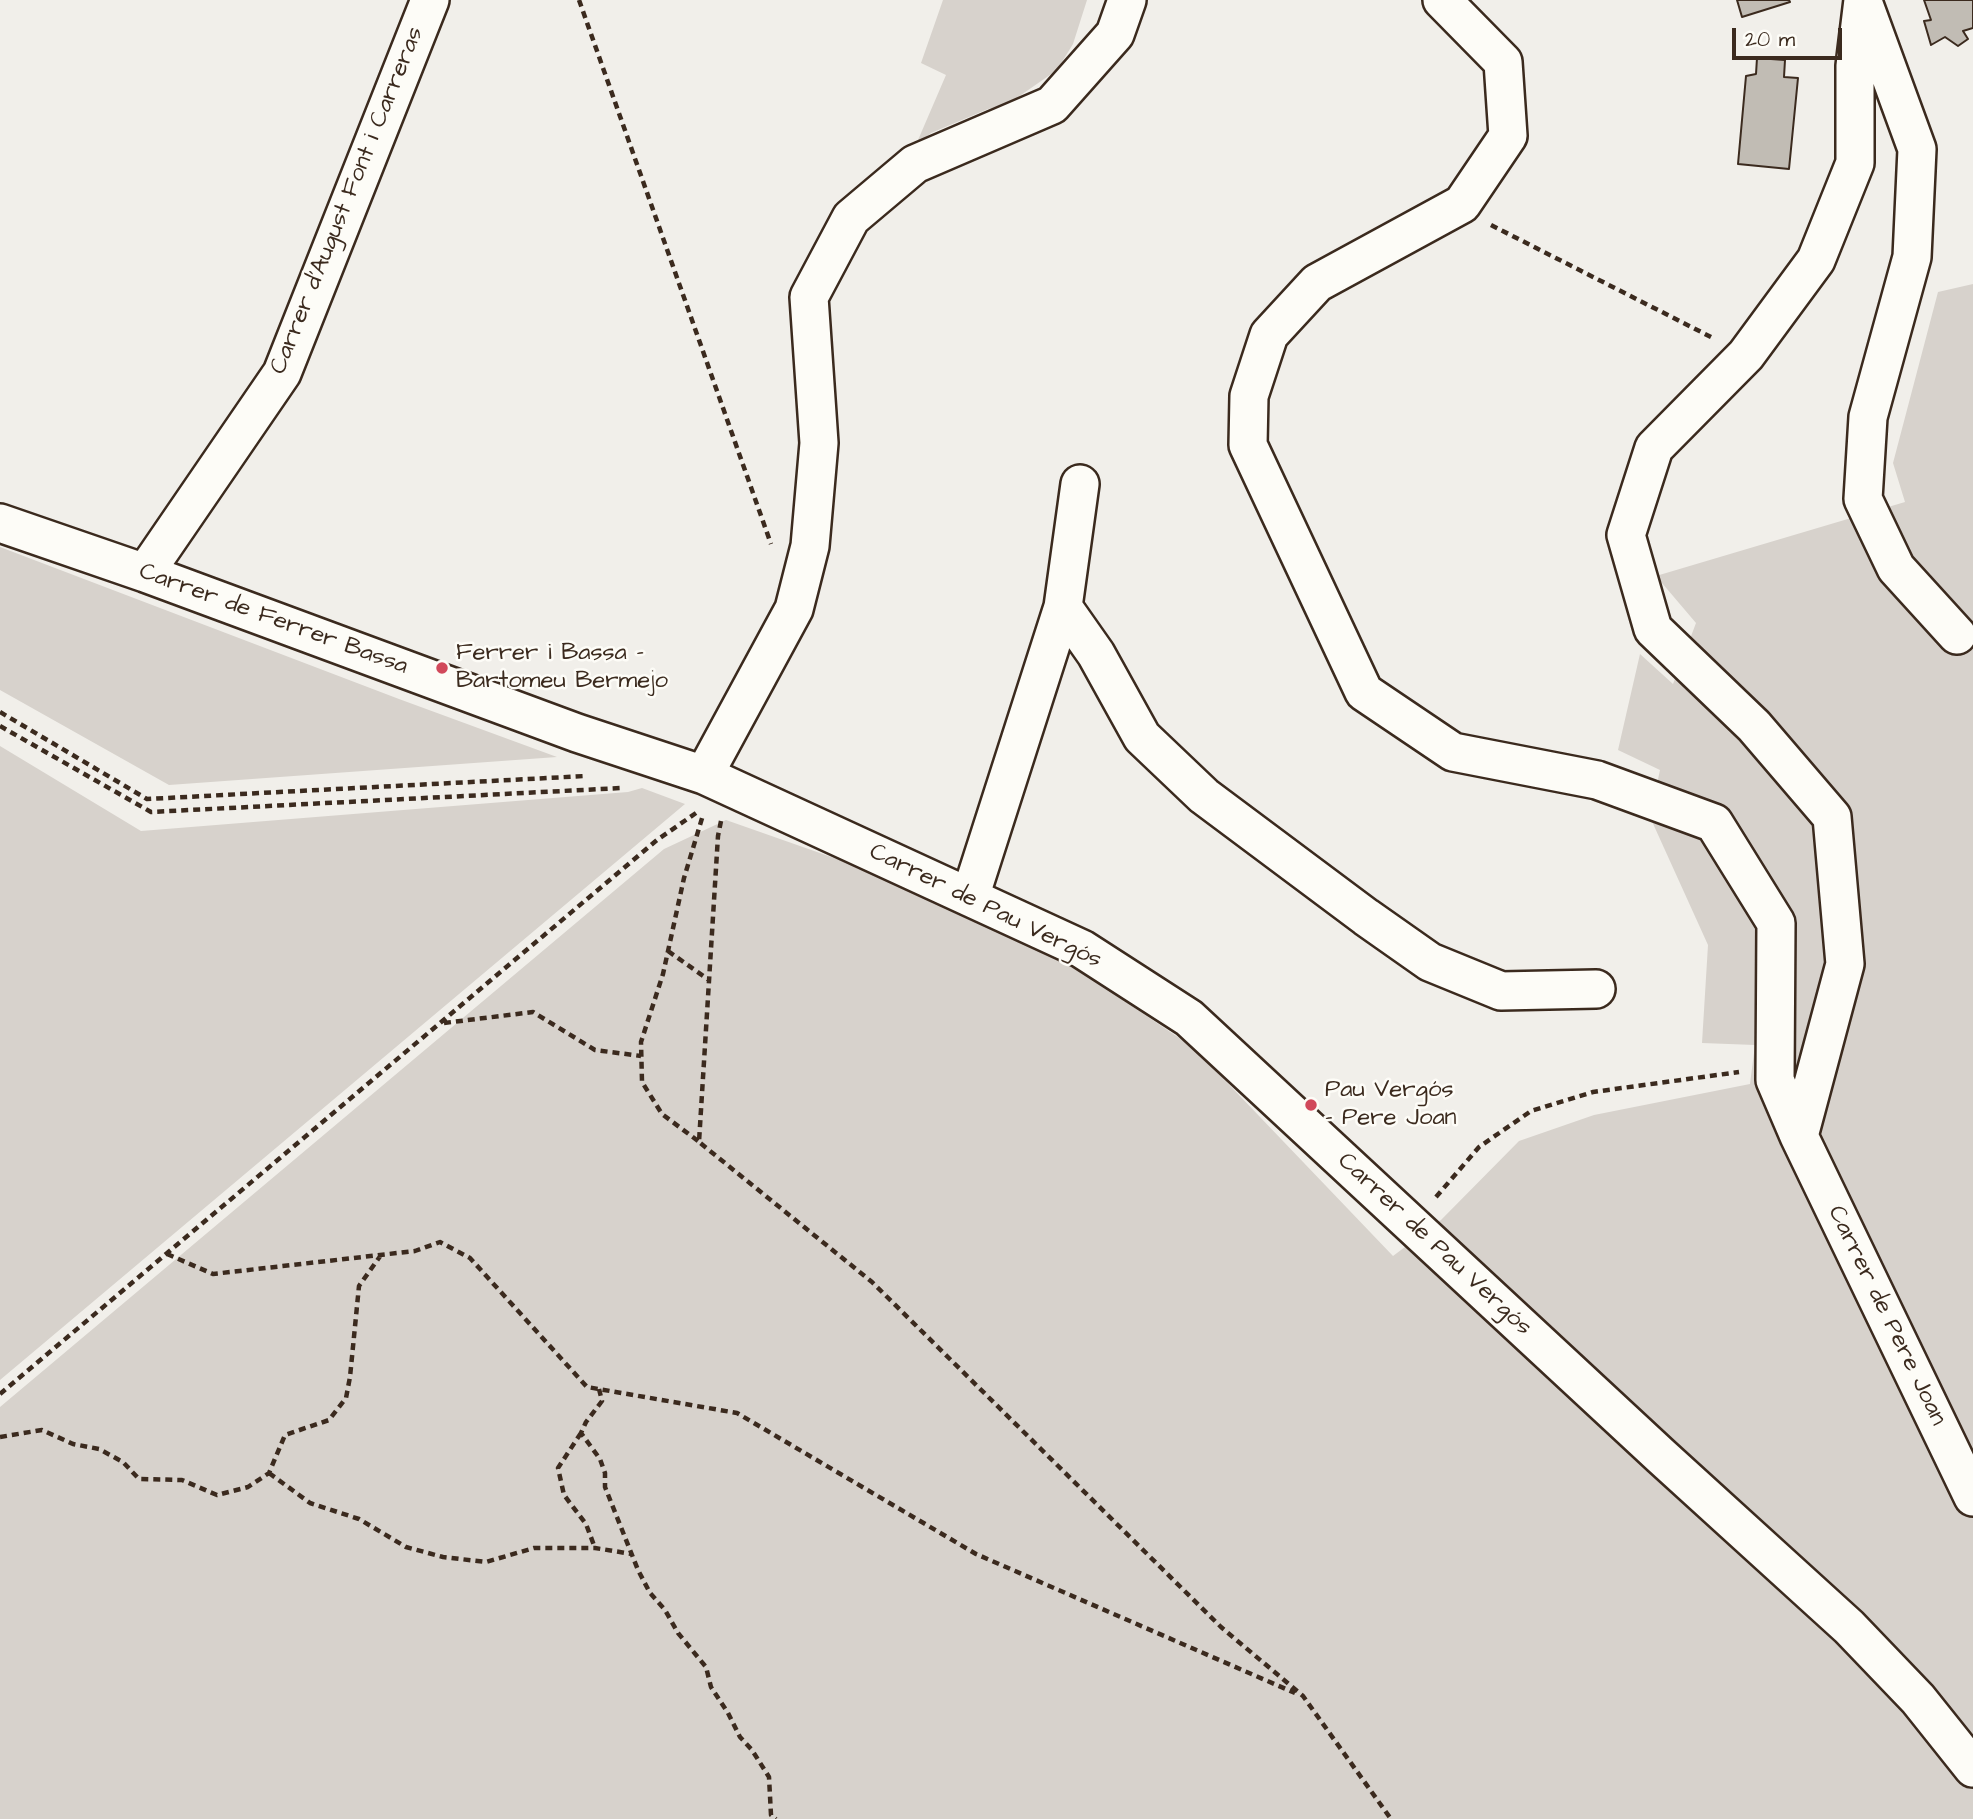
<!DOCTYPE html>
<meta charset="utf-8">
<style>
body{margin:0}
#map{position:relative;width:1973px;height:1819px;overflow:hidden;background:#f1efea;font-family:"Architects Daughter",sans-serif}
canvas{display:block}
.scale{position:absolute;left:1732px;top:28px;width:110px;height:32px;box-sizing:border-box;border:4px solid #3b2a1e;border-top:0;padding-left:9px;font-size:21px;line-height:24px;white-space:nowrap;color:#3b2a1e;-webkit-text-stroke:5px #fdfcf7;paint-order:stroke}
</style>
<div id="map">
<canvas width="1973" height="1819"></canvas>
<div class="scale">20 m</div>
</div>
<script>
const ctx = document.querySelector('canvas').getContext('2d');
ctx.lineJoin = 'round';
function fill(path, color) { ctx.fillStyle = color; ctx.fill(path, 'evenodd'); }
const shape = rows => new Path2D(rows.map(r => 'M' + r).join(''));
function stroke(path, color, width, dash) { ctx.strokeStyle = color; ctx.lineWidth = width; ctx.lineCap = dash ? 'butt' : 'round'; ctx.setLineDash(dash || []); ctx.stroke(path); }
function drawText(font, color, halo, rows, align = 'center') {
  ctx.font = font + ' "Architects Daughter",sans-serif'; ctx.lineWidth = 5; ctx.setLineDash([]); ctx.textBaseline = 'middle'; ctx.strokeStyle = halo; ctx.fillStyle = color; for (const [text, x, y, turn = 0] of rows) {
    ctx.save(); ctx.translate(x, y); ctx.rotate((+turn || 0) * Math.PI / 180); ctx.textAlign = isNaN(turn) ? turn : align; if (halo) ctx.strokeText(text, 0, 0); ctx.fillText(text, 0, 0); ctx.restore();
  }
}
const green = shape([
 [943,0,1087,0,1073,44,1057,70,1008,104,988,109,931,133,915,147,946,75,921,63],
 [1973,284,1973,1819,0,1819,0,1407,664,849,726,820,965,904,1046,948,1194,1048,1393,1256,1441,1220,1519,1141,1594,1115,1750,1084,1755,1045,1702,1043,1708,945,1650,817,1660,770,1618,750,1640,654,1673,684,1696,623,1656,576,1905,502,1893,463,1938,292],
 [0,547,399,699,557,757,169,785,0,690],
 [0,746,141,831,628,792,642,788,685,804,0,1380]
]);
const building = shape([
 [1737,0,1789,0,1790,2,1742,17,1737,0],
 [1924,0,1973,0,1973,28,1963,31,1968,39,1958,46,1945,37,1931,45,1924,21,1931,20,1924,0],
 [1757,58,1785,60,1784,77,1798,78,1789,169,1738,164,1746,76,1756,74,1757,58]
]);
const path = shape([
 [579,0,771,544],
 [1491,225,1711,337],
 [0,712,147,799,585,776],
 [0,726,151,812,621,788],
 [721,821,718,836,699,1142,872,1282,1221,1627,1303,1696,1391,1819],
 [668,951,709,980],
 [444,1023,533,1012,595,1050,641,1056],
 [698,1141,662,1114,642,1082,641,1042,663,974,684,878,703,815],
 [1436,1197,1479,1147,1531,1111,1593,1092,1739,1072],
 [167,1254,213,1274,415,1251,440,1242,470,1258,587,1387,737,1413,976,1554,1295,1693],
 [599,1389,602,1401,586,1422,581,1433,600,1459,605,1473,605,1487,638,1570,650,1593,665,1610,678,1633,706,1667,711,1687,728,1713,740,1737,752,1750,769,1777,771,1815,776,1819],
 [0,1394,657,840,696,813],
 [581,1433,558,1468,564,1495,586,1524,595,1548],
 [0,1437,42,1430,73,1444,99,1449,123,1462,139,1479,182,1480,217,1495,248,1487,269,1473,285,1435,329,1420,346,1398,350,1377,359,1286,381,1255],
 [269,1473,310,1503,359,1519,406,1547,443,1557,486,1562,534,1548,595,1548,632,1554]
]);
const street = shape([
 [1442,0,1503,62,1508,136,1462,204,1317,283,1269,335,1249,396,1248,445,1364,692,1453,752,1597,780,1714,823,1776,923,1775,1080,1799,1136,1973,1497],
 [1865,7,1917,149,1912,257,1868,417,1863,499,1896,568,1957,635],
 [0,523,145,573,577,733,704,775,1082,949,1189,1018,1661,1456,1849,1627,1918,1699,1973,1768],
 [145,573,282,373,430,0],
 [1063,607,1096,654,1142,737,1204,796,1366,917,1430,962,1501,991,1596,989],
 [704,775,794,609,810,546,819,443,809,297,851,218,915,164,1052,105,1115,34,1127,0],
 [970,897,1063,607,1080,484],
 [1799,1136,1845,964,1832,817,1754,726,1653,629,1626,535,1654,448,1746,355,1816,260,1855,163,1855,66,1863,0]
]);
const markers = [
 [442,668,7,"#d1495b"],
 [1311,1105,7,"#d1495b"]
];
const streetNames = [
 ["Carrer d'August Font i Carreras",348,201,-68],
 ["Carrer de Ferrer Bassa",273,620,20],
 ["Carrer de Pau Vergós",985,907,26],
 ["Carrer de Pau Vergós",1434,1245,43],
 ["Carrer de Pere Joan",1886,1316,64]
];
const poiNames = [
 ["Ferrer i Bassa -",456,654],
 ["Bartomeu Bermejo",456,682],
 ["Pau Vergós",1325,1091],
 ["- Pere Joan",1325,1119]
];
fill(green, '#d7d2cc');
fill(building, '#c1bcb4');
stroke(building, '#3b2a1e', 2);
stroke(street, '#3b2a1e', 42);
stroke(path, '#3b2a1e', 4.5, [7, 5]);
stroke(street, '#fdfcf7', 37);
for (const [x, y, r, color] of markers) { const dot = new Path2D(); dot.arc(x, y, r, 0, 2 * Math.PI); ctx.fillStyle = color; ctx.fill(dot); stroke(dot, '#fdfcf7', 2.5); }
drawText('24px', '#3b2a1e', '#fdfcf7', streetNames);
drawText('24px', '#3b2a1e', '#fdfcf7', poiNames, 'left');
</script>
